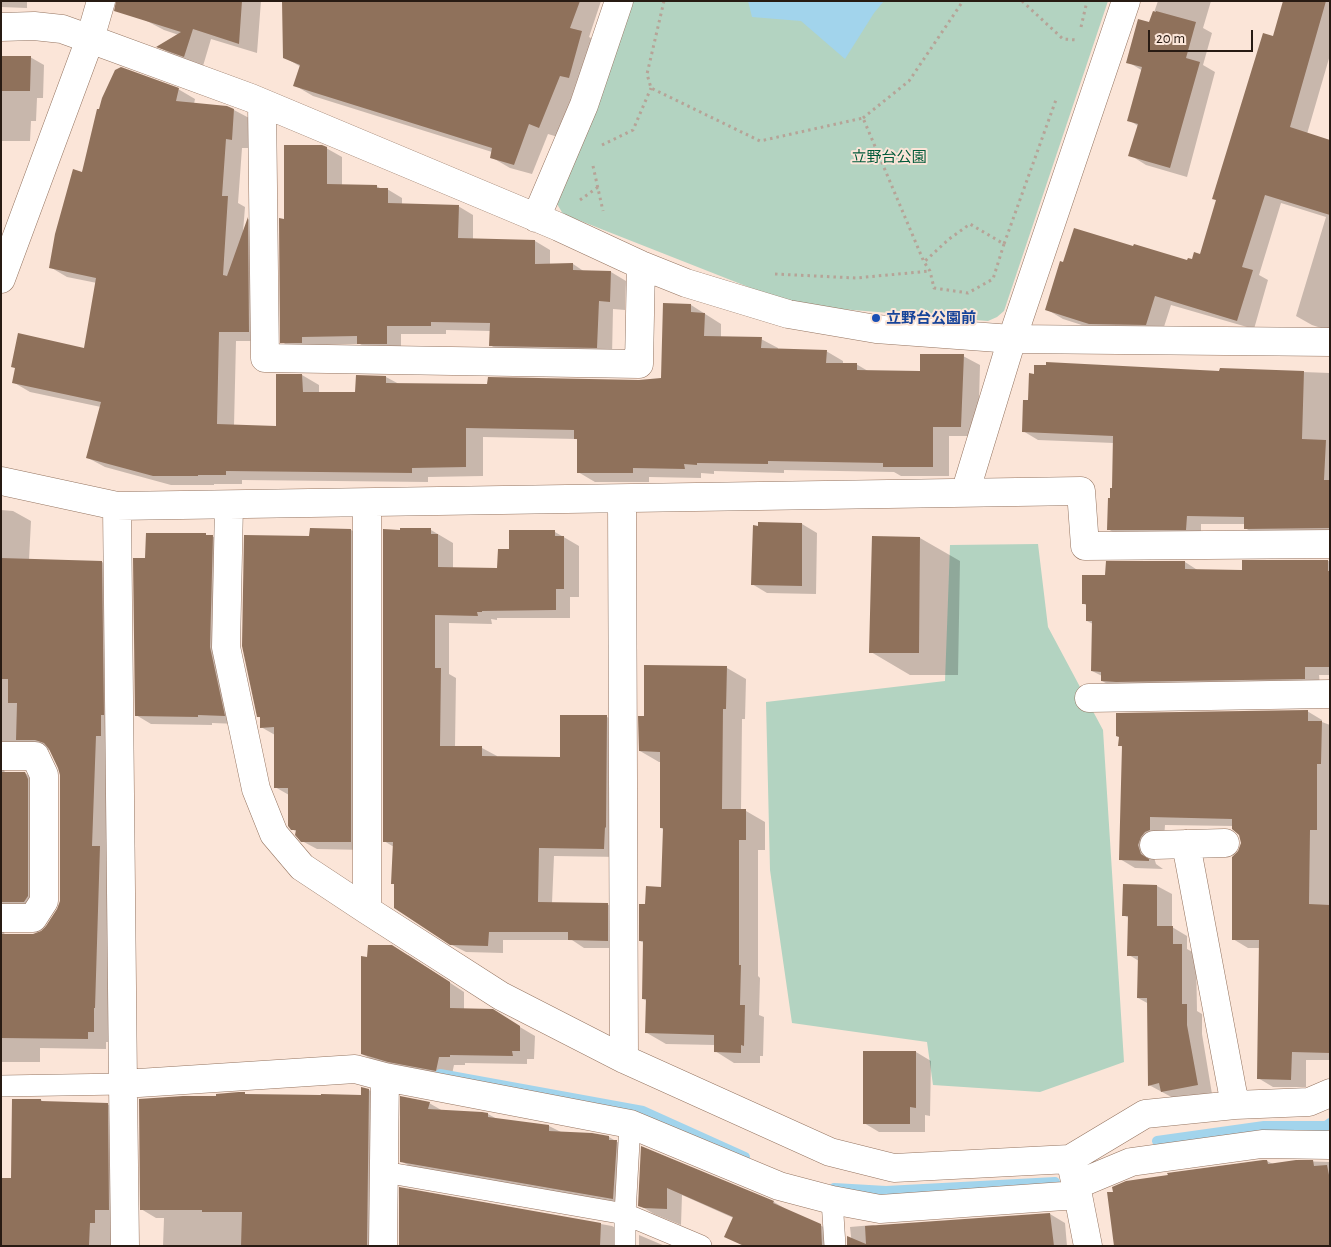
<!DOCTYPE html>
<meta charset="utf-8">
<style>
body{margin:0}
#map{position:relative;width:1331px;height:1247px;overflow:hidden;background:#fbe5d8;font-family:"Alegreya Sans",sans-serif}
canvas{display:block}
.frame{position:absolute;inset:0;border:2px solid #281b13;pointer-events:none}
.scale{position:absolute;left:1148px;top:30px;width:105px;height:22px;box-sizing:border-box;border:2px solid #281b13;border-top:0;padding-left:6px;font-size:15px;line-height:18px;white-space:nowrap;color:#281b13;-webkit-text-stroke:4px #fbe5d8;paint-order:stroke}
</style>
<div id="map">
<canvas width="1331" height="1247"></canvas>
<div class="frame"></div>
<div class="scale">20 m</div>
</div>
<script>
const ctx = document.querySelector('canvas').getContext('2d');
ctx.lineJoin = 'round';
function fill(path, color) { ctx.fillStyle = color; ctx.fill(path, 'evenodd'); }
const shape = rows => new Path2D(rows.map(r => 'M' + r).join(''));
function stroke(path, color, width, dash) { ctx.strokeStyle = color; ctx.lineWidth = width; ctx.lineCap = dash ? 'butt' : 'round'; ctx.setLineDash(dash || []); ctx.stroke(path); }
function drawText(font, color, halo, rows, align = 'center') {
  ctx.font = font + ' "Alegreya Sans","Noto Sans JP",sans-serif'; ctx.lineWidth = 4; ctx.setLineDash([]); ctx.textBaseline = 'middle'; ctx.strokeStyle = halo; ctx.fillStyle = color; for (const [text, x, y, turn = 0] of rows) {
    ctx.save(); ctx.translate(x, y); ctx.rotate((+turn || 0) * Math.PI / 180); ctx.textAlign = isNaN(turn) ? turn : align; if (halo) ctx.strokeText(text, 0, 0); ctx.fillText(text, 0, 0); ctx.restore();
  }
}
const green = shape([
 [628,1,1108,1,1004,311,997,317,988,321,804,306,789,303,563,214,557,204],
 [1038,544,1048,627,1103,730,1124,1062,1040,1092,933,1085,927,1042,792,1023,770,870,766,702,945,681,950,545]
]);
const water = shape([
 [748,1,884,1,874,13,845,59,801,21,752,17]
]);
const shadow = shape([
 [1,1,27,1,27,8,1,7],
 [142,1,261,1,257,53,211,39,203,66,176,57,159,47,179,35,164,30,145,20],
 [284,1,601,1,589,37,600,43,558,137,548,134,532,174,510,168,491,157,492,152,313,96,294,85,301,67,284,57],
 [1158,1,1211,1,1203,28,1212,33,1203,65,1215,72,1187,177,1146,165,1130,155,1138,126,1129,120,1143,71,1128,62,1150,24],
 [1285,1,1330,1,1330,55,1307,134,1330,141,1330,331,1312,325,1296,316,1326,217,1281,203,1259,275,1268,280,1254,329,1171,305,1162,333,1107,333,1063,319,1046,309,1193,261,1200,256,1274,37],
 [1,57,30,57,44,65,43,98,37,98,36,121,31,121,30,141,1,141],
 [178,89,195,99,194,104,227,107,234,110,251,119,249,148,242,148,238,203,245,207,243,232,248,219,264,228,265,341,236,341,234,426,277,427,277,375,302,375,319,385,319,393,357,393,386,377,399,384,489,385,662,380,691,305,721,324,721,338,761,339,778,348,778,350,826,351,843,361,843,364,856,364,868,371,921,372,963,356,980,365,978,436,949,436,949,476,901,476,894,472,784,470,784,473,714,471,714,474,701,473,701,478,649,477,649,482,595,482,578,472,579,440,576,439,483,437,483,476,428,477,428,482,242,480,242,484,214,484,214,485,171,485,105,467,88,458,101,407,30,392,13,382,85,349,97,283,67,277,50,267,82,173,100,111],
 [326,148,342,157,342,186,376,186,382,189,387,189,402,198,402,205,458,206,473,215,473,240,535,241,550,250,550,265,573,264,585,272,611,272,626,281,625,310,613,309,612,356,505,354,490,345,491,331,446,330,446,334,401,334,401,352,373,352,360,344,317,345,297,351,282,342,286,220],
 [1221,369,1330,373,1330,536,1260,537,1245,528,1245,524,1201,524,1201,537,1123,538,1108,529,1113,490,1114,443,1038,440,1023,431,1220,372],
 [1,510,13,511,31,521,29,560,102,562,120,573,112,1042,106,1042,106,1049,40,1048,40,1062,1,1062],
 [20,750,51,750,61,774,61,902,58,910,41,933,33,935,5,935,3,930,46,907,43,784,25,773,5,773,3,766],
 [802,524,817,533,816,594,767,593,752,584],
 [311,529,351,530,366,538,366,850,317,849,302,841,297,832,292,829,289,795,275,787,275,735,261,727,261,718,258,716,311,537],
 [384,530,431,530,453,543,453,569,499,570,510,551,555,532,579,546,579,597,570,597,570,618,497,618,497,620,491,619,492,624,449,623,449,674,456,678,455,747,482,748,497,756,497,757,561,758,607,717,622,725,619,857,554,856,552,903,607,904,622,913,622,948,584,948,572,940,503,940,503,953,466,952,450,944,393,883,394,847,384,841],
 [205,535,208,536,212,536,227,545,239,724,212,723,212,725,151,724,136,715,146,560],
 [873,537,920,538,960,561,958,675,910,675,871,652],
 [1330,561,1330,675,1319,675,1320,687,1117,689,1102,681,1102,676,1092,671,1093,624,1087,621,1087,606,1083,603,1107,577,1185,562,1199,571,1243,571,1244,562],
 [727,668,746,679,745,719,742,719,741,811,746,811,765,822,765,850,758,850,758,976,760,978,759,1015,764,1017,763,1056,760,1056,760,1063,734,1063,715,1051,715,1045,666,1044,647,1033,647,1001,643,999,644,943,640,941,646,905,662,888,664,830,661,828,661,762,659,762,640,751,645,717],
 [1307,711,1322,720,1322,722,1330,725,1330,1060,1306,1060,1306,1087,1273,1087,1258,1078,1261,948,1248,948,1233,939,1240,851,1242,843,1240,835,1234,826,1165,825,1164,839,1153,854,1156,864,1163,869,1135,868,1120,859,1123,747,1119,745],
 [1157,886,1172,894,1172,927,1187,936,1187,949,1196,954,1197,1011,1202,1014,1202,1034,1212,1094,1177,1100,1149,1085,1149,1004,1138,998,1139,961,1129,955,1129,918,1123,915],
 [408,955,464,992,464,1010,493,1011,535,1036,534,1059,527,1059,527,1064,465,1063,465,1065,454,1065,451,1079,377,1062,362,1054],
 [916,1052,931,1061,930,1116,925,1115,925,1132,879,1132,864,1123],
 [369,1090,384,1099,382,1246,163,1246,164,1218,156,1218,141,1209,217,1098,244,1094,248,1095,362,1096],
 [41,1100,45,1103,107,1104,122,1113,122,1246,1,1246,12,1179],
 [429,1103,443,1111,488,1114,497,1119,549,1126,561,1132,609,1137,631,1150,628,1207,416,1170,401,1161],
 [642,1147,774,1202,789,1211,820,1225,835,1234,830,1246,796,1246,682,1195,681,1225,654,1214,639,1205],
 [1267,1161,1273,1164,1296,1161,1330,1162,1330,1246,1117,1246],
 [401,1189,612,1226,627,1234,627,1246,400,1246],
 [1050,1214,1065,1223,1067,1246,852,1246,850,1227,873,1225,876,1226],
 [639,1235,665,1246,639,1246]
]);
const stream = shape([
 [440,1074,643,1111,745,1157],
 [1157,1141,1264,1126,1326,1126,1330,1123],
 [834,1188,886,1191,1055,1182]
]);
const building = shape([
 [116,1,242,1,239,44,193,29,184,57,156,47,181,32,114,11],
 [282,1,580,1,570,28,582,31,569,78,560,76,539,128,529,124,514,165,490,158,492,148,293,86,300,65,283,58],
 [1283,1,1326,1,1290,127,1330,140,1330,215,1265,195,1242,267,1253,270,1237,321,1155,296,1146,325,1089,324,1045,310,1060,261,1063,262,1074,228,1133,246,1134,244,1187,260,1188,258,1192,259,1194,252,1200,254,1216,200,1212,199,1263,33,1273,36],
 [1153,11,1156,12,1156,11,1196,22,1186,58,1200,62,1170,168,1128,156,1138,124,1127,121,1142,67,1126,63,1138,19,1149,22],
 [1,56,31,56,30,91,1,91],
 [121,67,179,88,176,101,227,106,234,109,232,140,226,139,222,196,228,196,223,275,227,276,248,217,249,332,219,332,217,424,276,426,276,374,302,374,303,392,355,392,356,375,386,376,386,383,487,384,488,377,639,380,661,378,663,303,691,304,691,312,705,313,704,336,762,337,761,348,827,350,826,363,857,363,857,370,920,371,920,354,964,354,961,427,933,427,933,467,883,467,883,463,768,461,768,464,697,463,697,465,684,464,685,469,633,468,633,473,577,473,577,439,574,439,574,430,466,428,466,467,412,468,412,473,226,471,226,475,198,475,198,476,153,476,86,458,101,402,12,383,15,368,11,367,18,333,84,348,96,278,49,268,55,234,73,169,82,172,97,109,99,109,102,98,115,70],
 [284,145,322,145,327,147,327,184,377,185,377,188,388,188,388,203,459,205,458,238,535,240,535,264,573,263,573,270,611,271,610,302,599,301,597,348,489,346,490,323,431,322,431,326,387,326,387,344,357,344,357,336,302,337,302,343,280,343,279,218,284,219],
 [1046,362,1219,371,1220,368,1304,371,1302,439,1326,440,1324,480,1330,480,1329,528,1244,529,1244,517,1187,516,1186,530,1107,530,1108,498,1110,498,1110,488,1112,488,1113,436,1022,432,1023,400,1028,400,1029,373,1034,374,1034,365,1046,365],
 [758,522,802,523,802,586,751,585,753,525,758,526],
 [310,528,351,529,351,842,301,842,295,835,296,830,291,830,288,826,288,788,274,788,274,727,260,728,260,717,257,717,242,646,244,535,309,536],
 [400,528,431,528,431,534,438,534,438,567,497,568,498,549,509,549,509,530,555,530,555,536,564,536,564,589,556,589,556,610,482,611,482,612,477,612,478,616,435,615,435,668,441,668,440,746,482,746,482,756,560,757,560,715,607,715,606,828,605,827,604,849,539,848,538,902,608,903,608,941,568,940,568,932,489,932,488,946,450,945,394,908,394,884,391,884,393,842,383,842,383,529,400,530],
 [146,533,206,533,206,535,213,535,210,647,225,716,198,715,198,717,135,716,133,558,145,558],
 [872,536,920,537,919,653,869,653],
 [1,558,102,561,104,715,101,715,101,736,96,736,92,846,100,846,95,1008,94,1008,94,1032,88,1032,88,1039,1,1038,1,934,33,934,41,931,46,926,57,909,60,901,60,775,58,768,49,749,44,743,35,740,16,740,17,703,8,703,8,679,1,679],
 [1242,560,1328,560,1328,571,1329,571,1329,574,1330,574,1330,667,1305,667,1305,679,1116,682,1101,681,1101,672,1091,671,1092,621,1086,621,1086,604,1082,604,1082,575,1105,575,1106,561,1185,561,1185,569,1242,570],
 [644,665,727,666,726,709,723,709,722,809,746,809,746,840,739,840,739,965,741,965,740,1005,745,1005,744,1046,741,1045,741,1053,714,1052,714,1035,645,1033,646,999,642,999,643,941,639,941,639,904,645,904,646,886,661,887,663,828,660,828,660,752,639,751,638,716,644,716],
 [1308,710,1308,721,1322,721,1321,764,1317,764,1317,830,1310,830,1309,904,1330,905,1330,1053,1292,1052,1291,1080,1257,1079,1259,940,1232,940,1232,857,1238,851,1241,843,1239,835,1232,829,1232,819,1150,817,1150,830,1145,832,1141,837,1138,845,1141,854,1149,859,1149,861,1119,860,1122,746,1118,746,1119,737,1116,736,1116,713],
 [1,772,25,772,28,779,28,896,24,902,1,902],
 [1123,884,1157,885,1157,926,1173,926,1173,944,1182,944,1182,1004,1187,1004,1187,1025,1198,1085,1161,1092,1159,1083,1148,1086,1147,998,1137,998,1138,956,1127,956,1128,916,1122,916],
 [368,945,392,945,450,982,450,1008,493,1009,520,1026,520,1051,512,1051,513,1056,450,1055,450,1057,439,1057,436,1071,388,1062,361,1054,361,956,367,957],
 [863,1051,916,1051,916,1108,910,1107,910,1124,863,1124],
 [361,1087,369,1089,367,1246,241,1246,242,1212,202,1212,202,1210,140,1210,139,1099,183,1096,216,1096,216,1094,239,1092,245,1092,245,1094,321,1095,321,1094,361,1095],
 [400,1096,430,1102,428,1109,482,1112,488,1113,488,1117,549,1125,549,1131,592,1133,609,1136,609,1140,617,1140,613,1199,400,1162],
 [12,1099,41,1099,41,1101,108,1103,109,1210,95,1210,95,1223,90,1223,89,1245,1,1246,1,1178,11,1178],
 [641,1146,774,1201,773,1203,821,1224,822,1246,744,1246,724,1237,733,1217,667,1188,667,1209,644,1208,638,1206],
 [1263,1160,1267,1160,1268,1164,1296,1160,1313,1160,1314,1166,1327,1165,1330,1180,1330,1246,1114,1246,1107,1192,1113,1192,1112,1187,1126,1181,1168,1175,1167,1173],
 [399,1187,601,1223,600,1246,399,1246],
 [1050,1213,1054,1246,847,1246,847,1236,866,1244,865,1226]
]);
const path = shape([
 [664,1,647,74,651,88,760,141,863,118,924,262],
 [1022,1,1063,39,1077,40],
 [1081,27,1087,1],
 [863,118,909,81,963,1],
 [602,145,633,130,651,88],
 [593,166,603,211],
 [580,200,598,187],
 [1004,244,993,279,968,293,934,288,930,271,924,262,949,239,970,224,1004,244,1057,97],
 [775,274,856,278,930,271]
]);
const service = shape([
 [1,1086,123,1084],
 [384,1172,625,1214,701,1246],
 [832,1200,835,1246],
 [625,1246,625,1214,630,1124]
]);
const minor = shape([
 [1,27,34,26,62,29,90,39,251,98,559,227,641,265,686,283,788,314,876,329,1012,339,1330,342],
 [262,103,265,358,639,364,641,265],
 [536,218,584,105,619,1],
 [1,481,117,506,1081,491,1085,546,1330,544],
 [965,493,1012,339,1126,1],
 [622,499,624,1059],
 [229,505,226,647,256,789,274,834,302,867,367,910,501,996,624,1059,830,1152,894,1168,1070,1159],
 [117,506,123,1084,355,1069,385,1077,630,1124,779,1186,832,1200,880,1209,1078,1195],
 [1089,698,1330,694],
 [1,756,35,756,44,775,44,901,33,918,1,918],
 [1186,844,1235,1105],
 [1154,845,1225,843],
 [367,910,367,503],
 [123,1084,125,1246],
 [1076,1185,1131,1162,1262,1144,1330,1145],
 [383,1246,385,1077],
 [1088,1246,1076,1185,1070,1159,1145,1114,1235,1105,1309,1102,1330,1093]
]);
const tertiary = shape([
 [1,279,90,39,101,1]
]);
const markers = [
 [876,318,5,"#1a4fb4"]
];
const parkNames = [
 ["立野台公園",889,157]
];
const transitNames = [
 ["立野台公園前",886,318]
];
fill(green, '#b3d3c1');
fill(water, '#a2d4ec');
fill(shadow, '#0003');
stroke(stream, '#a2d4ec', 10);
fill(building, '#8f715b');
stroke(service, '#947460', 22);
stroke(minor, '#947460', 29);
stroke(tertiary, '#947460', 29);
stroke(path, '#b6a397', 3, [2.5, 4]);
stroke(service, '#fff', 21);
stroke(minor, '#fff', 28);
stroke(tertiary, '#fff', 28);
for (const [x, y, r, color] of markers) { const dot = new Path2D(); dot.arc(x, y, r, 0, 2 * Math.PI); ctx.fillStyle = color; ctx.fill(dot); stroke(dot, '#fbe5d8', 2); }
drawText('15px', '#005a3a', '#fbe5d8', parkNames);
drawText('bold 15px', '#164399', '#fbe5d8', transitNames, 'left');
</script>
